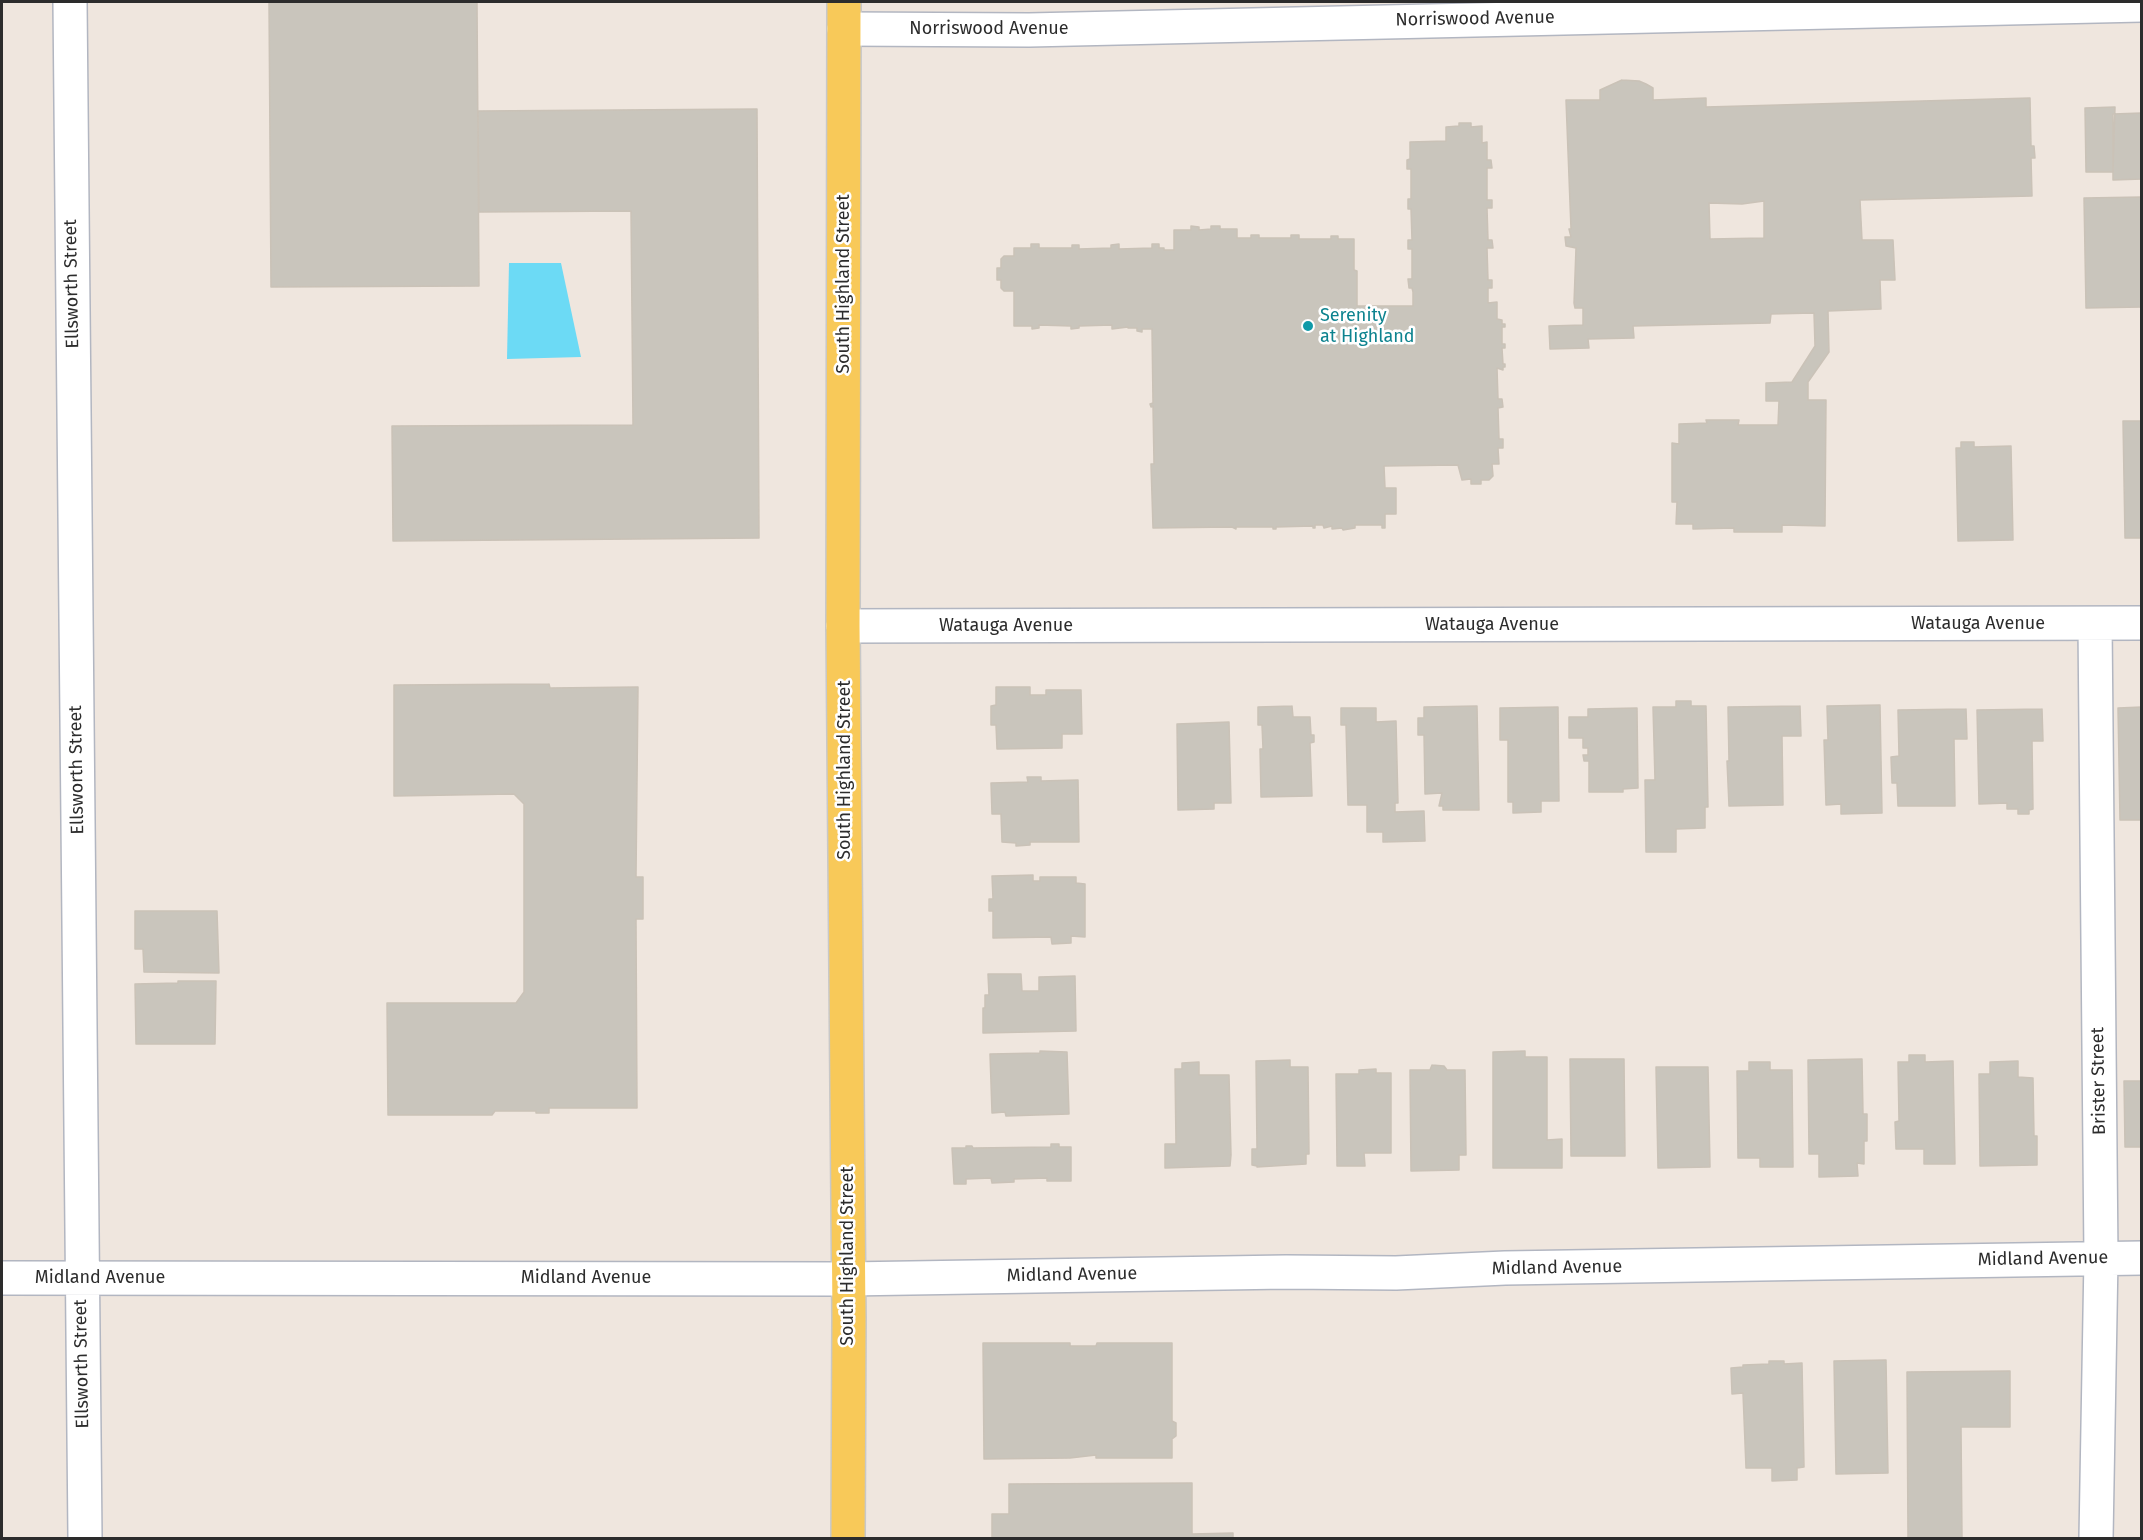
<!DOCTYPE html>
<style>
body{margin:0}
#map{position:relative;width:2143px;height:1540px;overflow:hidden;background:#efe6de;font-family:"Fira Sans",sans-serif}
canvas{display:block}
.frame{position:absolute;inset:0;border:3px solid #2c2c2c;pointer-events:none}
</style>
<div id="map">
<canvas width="2143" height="1540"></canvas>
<div class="frame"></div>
</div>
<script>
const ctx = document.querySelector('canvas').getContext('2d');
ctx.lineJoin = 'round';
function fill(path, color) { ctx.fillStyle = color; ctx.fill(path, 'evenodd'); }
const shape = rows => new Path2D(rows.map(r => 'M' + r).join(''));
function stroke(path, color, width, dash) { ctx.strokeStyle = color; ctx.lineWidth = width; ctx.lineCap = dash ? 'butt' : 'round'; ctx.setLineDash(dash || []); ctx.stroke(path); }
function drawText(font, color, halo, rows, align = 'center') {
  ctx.font = font + ' "Fira Sans",sans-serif'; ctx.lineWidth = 5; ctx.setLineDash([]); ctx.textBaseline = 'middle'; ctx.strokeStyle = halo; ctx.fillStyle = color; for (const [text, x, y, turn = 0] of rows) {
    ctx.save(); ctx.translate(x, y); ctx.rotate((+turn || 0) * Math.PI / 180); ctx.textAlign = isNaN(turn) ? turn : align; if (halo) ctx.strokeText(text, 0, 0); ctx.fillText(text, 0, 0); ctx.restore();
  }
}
const water = shape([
 [509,263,561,263,581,357,507,359]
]);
const building = shape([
 [269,2,477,2,479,286,271,287,269,2],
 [1622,80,1639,81,1646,84,1653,88,1653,100,1706,98,1706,107,2030,98,2031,146,2034,146,2035,158,2031,158,2032,196,1860,200,1862,240,1893,240,1895,280,1880,280,1881,309,1828,311,1829,352,1808,382,1808,400,1826,400,1825,526,1782,525,1782,532,1734,532,1734,528,1693,529,1693,524,1676,524,1677,502,1672,502,1672,443,1679,444,1679,424,1707,423,1706,420,1739,420,1738,425,1778,425,1779,401,1766,401,1766,383,1792,382,1815,346,1814,313,1771,314,1770,323,1633,326,1634,338,1588,339,1589,348,1550,349,1549,326,1583,325,1583,308,1575,308,1574,303,1576,248,1566,246,1565,237,1571,237,1569,229,1571,229,1566,100,1600,100,1600,90,1622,80],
 [1764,201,1764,238,1710,239,1709,203,1742,204,1764,201],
 [2115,107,2113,172,2086,172,2085,108,2115,107],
 [757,109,759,538,393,541,392,426,633,425,631,211,479,212,478,111,757,109],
 [2142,113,2142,179,2113,180,2113,114,2142,113],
 [1459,123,1471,123,1471,127,1482,126,1482,143,1487,142,1487,160,1491,160,1492,168,1487,168,1487,200,1492,200,1492,208,1487,208,1488,240,1492,240,1493,248,1487,248,1488,280,1492,280,1492,288,1488,288,1488,303,1497,302,1497,319,1502,320,1502,324,1505,324,1505,327,1502,327,1502,344,1505,344,1505,348,1502,348,1503,364,1505,364,1505,367,1503,367,1503,370,1497,368,1498,399,1502,399,1503,407,1498,408,1499,439,1503,439,1503,448,1498,448,1499,464,1492,464,1493,476,1489,480,1481,480,1481,484,1471,484,1471,479,1462,480,1458,465,1384,466,1385,488,1396,488,1396,514,1385,514,1385,528,1382,528,1382,525,1355,525,1355,528,1343,530,1342,528,1332,529,1332,526,1324,528,1323,525,1315,525,1315,528,1313,528,1313,526,1276,527,1276,529,1273,529,1273,527,1236,527,1236,529,1232,527,1153,528,1151,464,1154,464,1153,406,1151,407,1150,404,1153,403,1152,329,1142,329,1142,332,1137,331,1137,328,1128,328,1128,327,1112,329,1112,325,1079,326,1079,328,1071,329,1071,326,1039,325,1039,328,1032,329,1032,326,1014,326,1014,291,1004,291,1001,288,1001,280,997,280,997,268,1001,268,1001,259,1004,256,1014,256,1014,248,1031,248,1031,244,1039,244,1039,248,1072,248,1072,245,1079,245,1079,249,1111,248,1111,245,1119,244,1119,249,1152,248,1152,244,1159,244,1159,248,1164,248,1164,250,1174,250,1174,230,1191,230,1191,226,1199,227,1199,230,1211,229,1211,226,1220,226,1220,229,1237,229,1237,238,1251,238,1251,235,1259,235,1259,238,1291,238,1291,235,1299,235,1299,239,1331,239,1331,236,1338,236,1338,239,1354,239,1354,270,1357,271,1357,306,1413,306,1413,292,1412,288,1409,288,1408,279,1412,279,1412,249,1408,249,1408,240,1412,240,1411,209,1408,209,1408,199,1411,199,1411,169,1407,169,1407,160,1410,159,1410,142,1446,141,1446,127,1459,126,1459,123],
 [2142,197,2142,307,2086,308,2084,198,2142,197],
 [2123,421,2142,421,2142,538,2125,538,2123,421],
 [1961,442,1974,442,1974,447,2011,446,2013,540,1958,541,1956,448,1961,448,1961,442],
 [549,684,550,688,638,687,636,877,643,877,643,919,636,919,637,1108,549,1108,549,1113,536,1113,536,1111,495,1111,492,1115,388,1115,387,1003,516,1003,524,992,524,804,514,794,394,796,394,685,549,684],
 [996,687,1030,687,1030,695,1046,695,1046,690,1081,690,1082,734,1062,734,1062,748,997,749,996,725,991,725,991,706,996,705,996,687],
 [1676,701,1691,701,1691,706,1706,706,1708,807,1705,807,1705,828,1676,829,1676,852,1646,852,1645,780,1655,780,1653,707,1676,707,1676,701],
 [1880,705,1882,813,1841,814,1841,804,1826,805,1824,740,1828,740,1827,706,1880,705],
 [1292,706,1293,717,1310,717,1311,735,1314,735,1314,742,1310,743,1312,796,1261,797,1260,749,1263,749,1262,725,1258,725,1258,707,1292,706],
 [1477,706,1479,810,1443,810,1443,806,1439,806,1442,793,1425,794,1424,735,1418,735,1418,718,1424,718,1424,707,1477,706],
 [1800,706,1801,736,1782,736,1783,805,1729,806,1727,761,1729,761,1728,707,1800,706],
 [1558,707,1559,801,1541,801,1541,812,1513,813,1513,802,1508,802,1508,740,1500,740,1500,708,1558,707],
 [2142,707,2142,820,2120,820,2118,708,2142,707],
 [1341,708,1376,708,1376,722,1396,721,1398,803,1395,803,1395,812,1424,811,1425,841,1383,842,1383,832,1367,832,1367,805,1348,805,1346,725,1341,725,1341,708],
 [1637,708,1638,788,1623,789,1623,792,1589,792,1589,761,1584,761,1583,755,1588,755,1588,748,1583,748,1583,738,1569,738,1569,717,1588,717,1588,709,1637,708],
 [1966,709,1967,739,1954,739,1955,806,1898,806,1897,783,1892,783,1891,757,1899,756,1898,710,1966,709],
 [2042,709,2043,741,2032,741,2033,809,2029,810,2029,814,2018,814,2018,809,2007,809,2007,803,1979,804,1977,710,2042,709],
 [1229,722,1231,803,1214,803,1214,809,1178,810,1177,724,1229,722],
 [1027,777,1041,777,1041,781,1078,780,1079,842,1030,842,1030,845,1016,846,1016,843,1002,842,1001,814,992,814,991,783,1028,782,1027,777],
 [1033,875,1033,881,1040,881,1040,877,1076,877,1076,883,1085,884,1085,937,1071,936,1071,943,1052,944,1051,937,993,938,993,911,989,911,989,899,993,899,992,876,1033,875],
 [135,911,217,911,219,973,144,972,143,949,135,949,135,911],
 [988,974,1021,974,1022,991,1039,991,1039,977,1075,976,1076,1031,983,1033,983,1008,985,1008,985,995,989,995,988,974],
 [178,981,216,981,215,1044,136,1044,135,984,178,983,178,981],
 [1040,1051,1067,1052,1069,1114,1006,1116,1005,1112,992,1113,990,1054,1040,1053,1040,1051],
 [1525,1051,1525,1057,1547,1057,1547,1140,1562,1139,1562,1168,1493,1168,1493,1052,1525,1051],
 [1909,1055,1925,1055,1925,1062,1953,1061,1955,1164,1924,1164,1924,1149,1896,1149,1895,1122,1899,1121,1898,1062,1909,1062,1909,1055],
 [1570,1059,1624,1059,1625,1156,1571,1156,1570,1059],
 [1862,1059,1863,1114,1867,1114,1867,1141,1864,1141,1864,1164,1857,1163,1858,1176,1819,1177,1819,1154,1809,1154,1808,1060,1862,1059],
 [1290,1060,1290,1067,1308,1067,1309,1154,1306,1154,1306,1164,1257,1167,1257,1166,1252,1165,1252,1149,1257,1149,1256,1061,1290,1060],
 [2018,1061,2018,1077,2033,1078,2034,1136,2037,1136,2037,1165,1980,1166,1979,1074,1990,1074,1990,1062,2018,1061],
 [1199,1062,1199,1075,1229,1075,1231,1155,1230,1166,1165,1168,1165,1144,1176,1144,1175,1069,1182,1069,1182,1063,1199,1062],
 [1749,1062,1770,1062,1770,1070,1792,1070,1793,1167,1760,1167,1760,1158,1738,1158,1737,1071,1749,1071,1749,1062],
 [1432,1065,1444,1066,1447,1070,1465,1070,1466,1155,1459,1155,1459,1170,1411,1171,1410,1070,1430,1070,1432,1065],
 [1656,1067,1708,1067,1710,1167,1658,1168,1656,1067],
 [1376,1069,1376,1073,1391,1073,1391,1153,1364,1153,1365,1166,1337,1166,1336,1074,1359,1074,1359,1070,1376,1069],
 [2124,1081,2142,1081,2142,1147,2125,1147,2124,1081],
 [1051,1144,1059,1144,1059,1147,1071,1147,1071,1181,1047,1181,1047,1178,1014,1179,1014,1182,992,1183,991,1178,966,1179,966,1184,954,1184,952,1148,966,1148,966,1146,972,1146,973,1148,1051,1147,1051,1144],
 [983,1343,1070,1343,1070,1346,1096,1346,1097,1343,1172,1343,1172,1421,1176,1423,1176,1436,1172,1439,1172,1458,1096,1458,1096,1455,1070,1458,984,1459,983,1343],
 [1886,1360,1888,1473,1836,1474,1834,1361,1886,1360],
 [1769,1361,1784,1361,1784,1364,1802,1363,1804,1467,1797,1468,1797,1480,1772,1481,1772,1468,1746,1468,1743,1393,1732,1394,1731,1368,1743,1367,1743,1365,1769,1364,1769,1361],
 [2010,1371,2010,1427,1961,1427,1962,1538,1908,1538,1907,1372,2010,1371],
 [1192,1483,1192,1534,1233,1533,1233,1538,992,1538,992,1514,1009,1514,1009,1484,1192,1483]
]);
const minor = shape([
 [70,2,85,1538],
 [844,29,1029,30,2142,5],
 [2095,624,2101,1258,2096,1538],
 [843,626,2142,623],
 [2,1278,848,1279,1286,1272,1396,1273,1505,1268,2142,1258]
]);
const major = shape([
 [844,2,843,626,849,1318,848,1538]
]);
const markers = [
 [1308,326,6,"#0f9aa8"]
];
const streetNames = [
 ["Norriswood Avenue",1475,19,-1],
 ["Norriswood Avenue",989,29],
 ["Ellsworth Street",72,284,-91],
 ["South Highland Street",844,284,-90],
 ["Watauga Avenue",1978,624],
 ["Watauga Avenue",1492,625],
 ["Watauga Avenue",1006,626],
 ["Ellsworth Street",77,770,-91],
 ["South Highland Street",845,770,-90],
 ["Brister Street",2099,1081,-91],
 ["South Highland Street",848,1256,-90],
 ["Midland Avenue",2043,1259,-1],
 ["Midland Avenue",1557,1268,-1],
 ["Midland Avenue",1072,1275,-1],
 ["Midland Avenue",100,1278],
 ["Midland Avenue",586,1278],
 ["Ellsworth Street",82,1364,-91]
];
const cultureNames = [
 ["Serenity",1320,316],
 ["at Highland",1320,337]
];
fill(water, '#6cdaf5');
fill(building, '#c9c5bc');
stroke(building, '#cac2b7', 1.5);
stroke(minor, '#b2b6c1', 36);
stroke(major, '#c8c8c8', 36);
stroke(minor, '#fff', 33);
stroke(major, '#f8c959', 33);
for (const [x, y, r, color] of markers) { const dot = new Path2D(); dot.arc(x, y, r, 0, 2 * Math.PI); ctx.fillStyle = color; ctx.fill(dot); stroke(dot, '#fff', 2); }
drawText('18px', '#2c2c2c', '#fff', streetNames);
drawText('18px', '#0d838f', '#fff', cultureNames, 'left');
</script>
